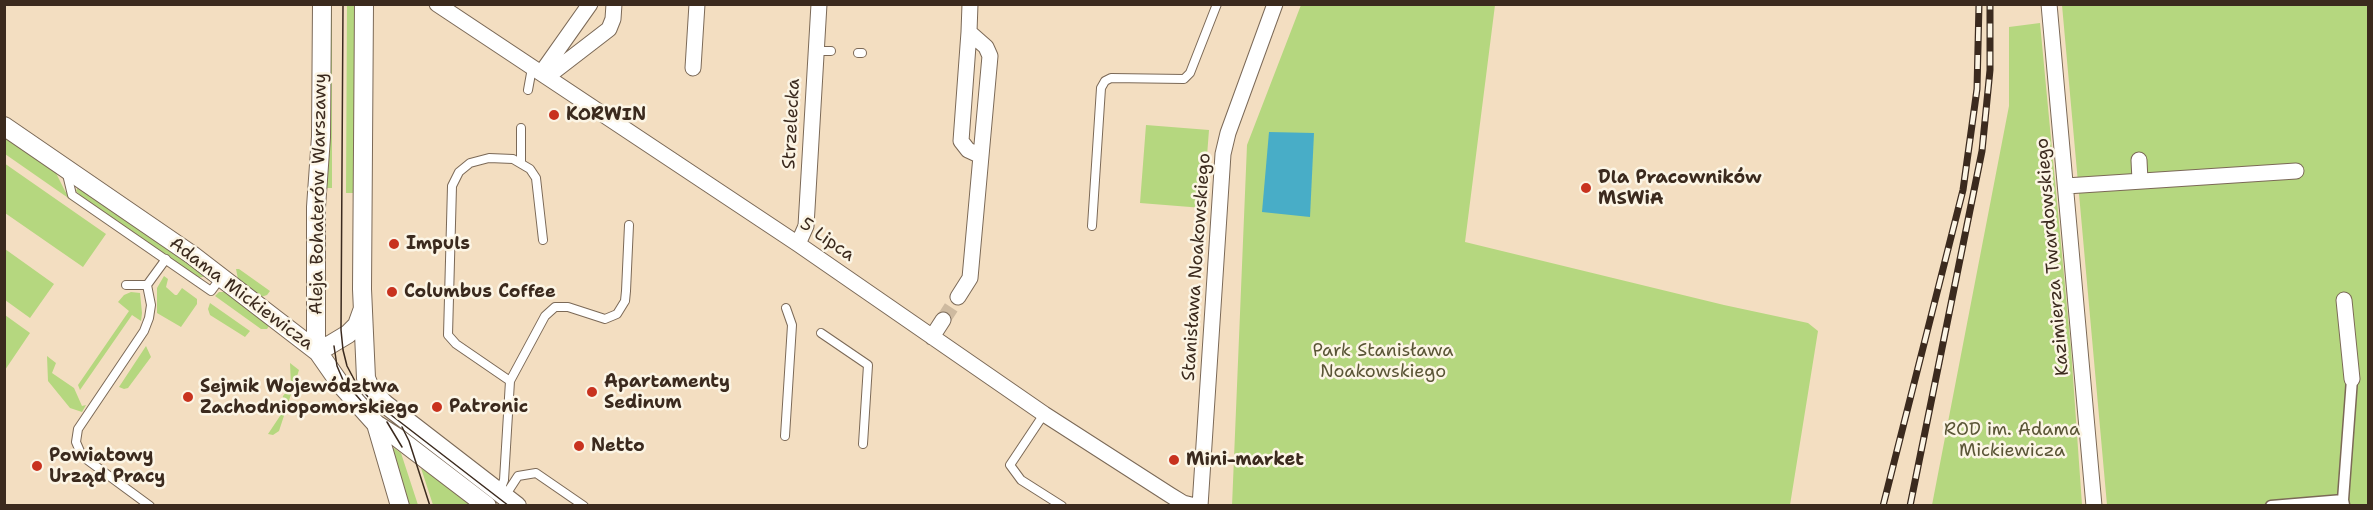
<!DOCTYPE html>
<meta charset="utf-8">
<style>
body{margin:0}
#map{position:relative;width:2373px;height:510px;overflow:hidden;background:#f3dec1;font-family:"Shantell Sans",sans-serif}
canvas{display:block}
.frame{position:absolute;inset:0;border:6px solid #3b2a1e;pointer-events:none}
</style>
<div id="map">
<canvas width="2373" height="510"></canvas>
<div class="frame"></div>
</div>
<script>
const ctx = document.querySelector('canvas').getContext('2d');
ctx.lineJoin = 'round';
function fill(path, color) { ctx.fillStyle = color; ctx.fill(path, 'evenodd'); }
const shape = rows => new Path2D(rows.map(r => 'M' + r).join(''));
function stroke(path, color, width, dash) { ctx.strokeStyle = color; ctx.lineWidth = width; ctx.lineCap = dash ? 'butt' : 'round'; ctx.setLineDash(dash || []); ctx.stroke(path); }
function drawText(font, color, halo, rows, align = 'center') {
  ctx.font = font + ' "Shantell Sans",sans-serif'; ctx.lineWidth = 5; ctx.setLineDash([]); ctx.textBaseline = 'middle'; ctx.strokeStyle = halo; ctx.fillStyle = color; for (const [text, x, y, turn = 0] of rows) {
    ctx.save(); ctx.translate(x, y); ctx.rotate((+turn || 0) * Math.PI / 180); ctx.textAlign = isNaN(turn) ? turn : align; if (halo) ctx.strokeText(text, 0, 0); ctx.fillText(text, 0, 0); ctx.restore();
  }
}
const green = shape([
 [332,4,332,188,326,188,329,5],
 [347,5,354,5,354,193,346,193],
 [1301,5,1495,5,1465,242,1724,305,1808,323,1818,331,1790,505,1232,506,1247,145],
 [2062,5,2368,5,2368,505,2107,505],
 [2040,23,2071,349,2082,505,1932,505,2009,106,2009,27],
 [1146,125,1209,130,1203,208,1140,203],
 [4,136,55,171,65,191,74,202,5,154],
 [4,163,106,234,83,267,5,213],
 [78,187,185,260,206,276,198,278,85,200,76,191],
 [5,249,54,284,30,318,5,300],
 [236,269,239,269,270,291,267,295,261,297,238,279],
 [164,276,168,279,166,287,175,295,177,295,182,288,197,299,197,304,181,327,157,313,157,288],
 [131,292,140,293,142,313,141,321,132,315,80,390,78,385,129,311,118,302,124,295],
 [219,292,226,292,269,326,267,329,261,329,215,296],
 [210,303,250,331,245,337,210,315,208,309],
 [5,315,30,333,5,370],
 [146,346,151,357,128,388,124,389,119,387],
 [47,356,56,363,52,373,74,388,82,406,86,405,82,412,70,408,48,381],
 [290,363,299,370,279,431,273,435,268,434,280,416,283,396,291,386],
 [391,446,401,453,418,505,404,505],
 [421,468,473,505,433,505]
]);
const water = shape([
 [1269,132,1314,133,1310,217,1262,212]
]);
const minorTunnel = shape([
 [943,320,958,297]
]);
const service = shape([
 [816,51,831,51],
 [858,53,862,53],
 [528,90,532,68],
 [521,128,521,163],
 [66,170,72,195,211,291,220,279],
 [1092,226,1101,88,1105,81,1111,78,1184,79,1190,73,1217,4],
 [126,285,147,285,166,259],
 [147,285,151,305,149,318,144,331,78,429,76,442,82,456,150,506],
 [821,333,868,365,863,444],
 [510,381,545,316,555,307,568,307,605,319,617,314,625,301,626,291,629,225],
 [1044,414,1010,465,1021,480,1062,506],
 [785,436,792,325,786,308],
 [500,490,504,480,510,381,456,344,448,335,452,186,459,172,470,163,489,158,513,159,530,169,536,178,543,240],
 [505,496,518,476,536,473,584,506]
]);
const pedestrian = shape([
 [2343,500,2352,379],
 [2271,506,2343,500,2344,505]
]);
const minor = shape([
 [437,4,798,244,1044,414,1170,495,1183,503,1195,506],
 [2049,4,2094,506],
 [969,32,961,141,968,150,981,156],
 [693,68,697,4],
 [542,72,590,4],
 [548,76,609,29,613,19,614,4],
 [2139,160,2140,181],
 [2066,186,2296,171],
 [798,244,806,226,819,4],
 [958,297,970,278,990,56,986,47,969,32,970,4],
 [2344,300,2352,379],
 [932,337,943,320],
 [1200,506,1223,154,1228,133,1275,4]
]);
const tertiary = shape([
 [364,4,362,289,366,378,371,390,385,404,517,506],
 [4,126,192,255,318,352,341,385,376,424,398,438,487,506],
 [318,352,316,336,316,207,321,137,322,4],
 [318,352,348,334,357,325,362,311],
 [376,424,400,506]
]);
const tram = shape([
 [343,4,341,330,343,350,347,366,356,383,369,398,509,506],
 [334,346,337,366,343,380,363,403],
 [387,422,402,447],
 [402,427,409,441,430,506]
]);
const rail = shape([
 [1883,506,1963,190,1977,89,1979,4],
 [1910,506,1982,151,1990,70,1990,4]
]);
const markers = [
 [554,115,6,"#c8321e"],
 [1586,188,6,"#c8321e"],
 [394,244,6,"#c8321e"],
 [392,292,6,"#c8321e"],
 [592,392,6,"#c8321e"],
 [188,397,6,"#c8321e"],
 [437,407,6,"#c8321e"],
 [579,446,6,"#c8321e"],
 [1174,460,6,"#c8321e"],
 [37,466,6,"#c8321e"]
];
const poiNames = [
 ["KORWIN",566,115],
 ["Dla Pracowników",1598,178],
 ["MSWiA",1598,199],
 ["Impuls",406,244],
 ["Columbus Coffee",404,292],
 ["Apartamenty",604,382],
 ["Sedinum",604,403],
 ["Sejmik Województwa",200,387],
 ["Zachodniopomorskiego",200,408],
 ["Patronic",449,407],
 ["Netto",591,446],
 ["Powiatowy",49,456],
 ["Urząd Pracy",49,477],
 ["Mini-market",1186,460]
];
const streetNames = [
 ["Strzelecka",792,124,-87],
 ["Aleja Bohaterów Warszawy",319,194,-89],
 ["5 Lipca",827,240,35],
 ["Kazimierza Twardowskiego",2053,257,-95],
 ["Stanisława Noakowskiego",1197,267,-86],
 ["Adama Mickiewicza",241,294,37]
];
const parkNames = [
 ["Park Stanisława",1383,351],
 ["Noakowskiego",1383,372],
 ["ROD im. Adama",2012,430],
 ["Mickiewicza",2012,451]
];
fill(green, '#b5d77f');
fill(water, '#48adc7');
stroke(minorTunnel, '#cebaa0', 15, [15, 8]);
stroke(service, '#7b6957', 10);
stroke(pedestrian, '#7b6957', 13);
stroke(minor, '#7b6957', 17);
stroke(tertiary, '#7b6957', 20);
stroke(service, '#fff', 8);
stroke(pedestrian, '#fff', 10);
stroke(minor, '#fff', 15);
stroke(tertiary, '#fff', 18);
stroke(tram, '#3b2a1e', 1.5);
stroke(rail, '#3b2a1e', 7);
stroke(rail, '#fcf5e5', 4.5, [14]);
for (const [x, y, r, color] of markers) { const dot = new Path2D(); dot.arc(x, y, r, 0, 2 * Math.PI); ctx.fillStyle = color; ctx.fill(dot); stroke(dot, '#fcf5e5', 2); }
drawText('bold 18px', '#3b2a1e', '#fcf5e5', poiNames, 'left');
drawText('18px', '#3b2a1e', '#fcf5e5', streetNames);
drawText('18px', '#5a5536', '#fcf5e5', parkNames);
</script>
